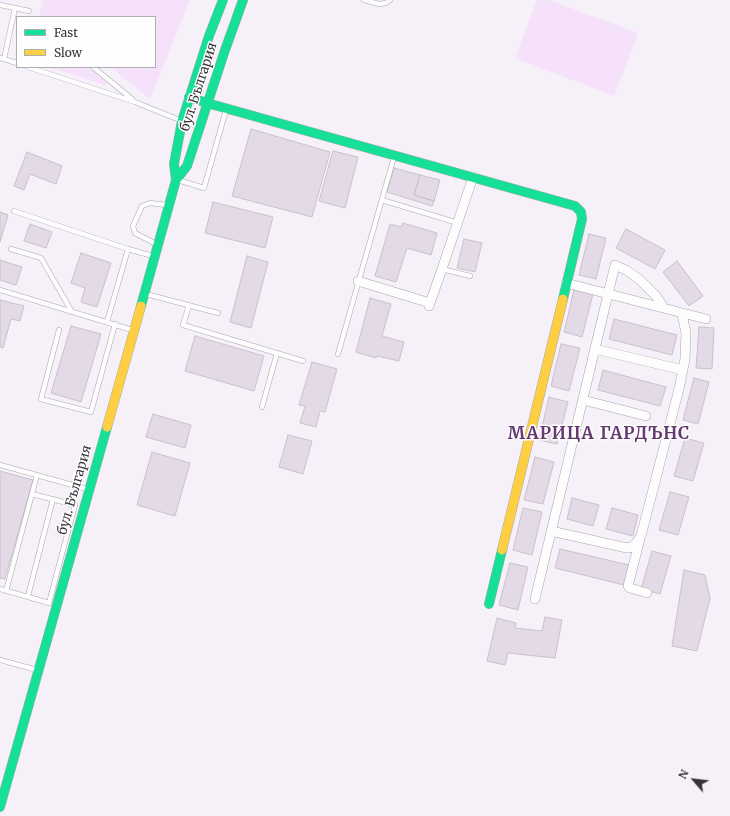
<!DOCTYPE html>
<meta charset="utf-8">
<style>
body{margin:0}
#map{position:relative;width:730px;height:816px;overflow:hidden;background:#f6f0f8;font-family:Merriweather,serif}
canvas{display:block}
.legend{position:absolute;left:16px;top:16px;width:140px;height:52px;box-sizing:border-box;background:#fefefe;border:1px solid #aeadaf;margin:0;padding:5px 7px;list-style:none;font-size:12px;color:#373338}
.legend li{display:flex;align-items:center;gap:8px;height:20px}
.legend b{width:20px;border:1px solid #aeadaf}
.north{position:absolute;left:674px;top:760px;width:40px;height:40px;-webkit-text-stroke:3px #fefefe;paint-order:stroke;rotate:298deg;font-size:11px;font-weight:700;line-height:16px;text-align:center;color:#373338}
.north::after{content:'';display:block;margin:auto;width:14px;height:18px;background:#373338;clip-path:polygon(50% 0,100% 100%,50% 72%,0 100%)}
</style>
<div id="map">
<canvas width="730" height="816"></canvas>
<ul class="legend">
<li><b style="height:5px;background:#16e098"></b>Fast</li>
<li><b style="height:5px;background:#ffcf43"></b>Slow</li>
</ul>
<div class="north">N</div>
</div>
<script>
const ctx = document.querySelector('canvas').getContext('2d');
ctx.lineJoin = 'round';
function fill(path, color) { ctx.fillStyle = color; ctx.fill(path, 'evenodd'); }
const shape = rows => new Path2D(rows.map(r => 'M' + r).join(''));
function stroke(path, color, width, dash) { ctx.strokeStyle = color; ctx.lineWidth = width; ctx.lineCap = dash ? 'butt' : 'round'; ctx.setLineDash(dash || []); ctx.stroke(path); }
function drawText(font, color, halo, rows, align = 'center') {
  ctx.font = font + ' Merriweather,serif'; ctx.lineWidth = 3; ctx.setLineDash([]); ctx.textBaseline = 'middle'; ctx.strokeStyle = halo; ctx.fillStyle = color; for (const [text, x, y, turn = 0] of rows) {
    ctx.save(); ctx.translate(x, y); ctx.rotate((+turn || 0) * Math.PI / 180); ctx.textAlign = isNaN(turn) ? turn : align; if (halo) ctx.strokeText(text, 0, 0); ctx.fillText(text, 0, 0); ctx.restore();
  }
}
const green = shape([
 [43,0,190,0,150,99,110,67,155,67,155,17,39,17],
 [537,0,549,0,638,33,614,96,515,58],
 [48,67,88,67,107,82,106,84,105,85]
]);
const building = shape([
 [251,129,330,152,312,217,232,196,251,129],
 [333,151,358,157,345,208,319,201,333,151],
 [27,152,62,166,56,184,30,174,24,190,14,186,27,152],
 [394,168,420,175,414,195,434,201,432,206,387,192,394,168],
 [420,175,440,180,434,201,414,195,420,175],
 [213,202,273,217,265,248,205,233,213,202],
 [0,212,8,215,0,242,0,212],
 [403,223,437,233,431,255,407,248,396,282,375,276,390,224,401,227,403,223],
 [30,224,52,232,46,248,24,241,30,224],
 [626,229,665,250,655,269,616,248,626,229],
 [589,234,606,238,596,279,579,275,589,234],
 [464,239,482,243,475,272,457,268,464,239],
 [81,253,111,263,97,307,81,302,85,288,71,283,81,253],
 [247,256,268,262,251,328,230,322,247,256],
 [0,260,22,267,16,285,0,280,0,260],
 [677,261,703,296,689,306,663,272,677,261],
 [574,290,593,294,582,337,564,332,574,290],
 [370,298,391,304,382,336,404,342,399,361,377,356,376,358,356,352,370,298],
 [0,300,24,306,20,321,11,319,3,348,0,347,0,300],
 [614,319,677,335,672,355,609,339,614,319],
 [71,326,101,334,81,402,51,393,71,326],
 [699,327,714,328,712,369,696,368,699,327],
 [195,336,264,356,254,391,185,371,195,336],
 [561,344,580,348,569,391,551,386,561,344],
 [312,362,337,369,325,412,320,411,316,427,300,423,305,406,299,405,312,362],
 [603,370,666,387,660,406,598,390,603,370],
 [694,378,709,382,698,424,683,420,694,378],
 [549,397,568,402,557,444,539,440,549,397],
 [153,414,191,425,185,448,146,437,153,414],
 [288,435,312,441,303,474,279,467,288,435],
 [685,438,704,443,693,481,674,476,685,438],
 [152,452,190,463,175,516,137,505,152,452],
 [535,457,554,462,543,504,524,500,535,457],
 [0,471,33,480,5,579,0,578,0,471],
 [670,492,689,497,678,535,659,530,670,492],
 [572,498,599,505,593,526,567,519,572,498],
 [523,508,542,512,532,555,513,550,523,508],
 [612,508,638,515,633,536,606,529,612,508],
 [560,549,629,565,624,585,555,568,560,549],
 [652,551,671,556,660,594,641,589,652,551],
 [510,563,528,567,518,610,499,605,510,563],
 [684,570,705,575,710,598,697,651,672,646,684,570],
 [545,617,562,620,555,658,508,653,505,665,487,661,497,618,516,623,515,628,542,631,545,617]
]);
const lane = shape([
 [364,0,379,4,386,3,390,0],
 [0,5,15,8,4,59],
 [15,8,29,11],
 [0,58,17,63],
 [28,67,135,102,182,121,198,126],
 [93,67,132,99],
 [178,180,204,188,226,110],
 [382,200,458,223],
 [14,211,128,249,153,256],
 [156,244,135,233,133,226,142,206,150,203,167,205],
 [11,249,41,258,72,312],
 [442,269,470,276],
 [0,290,132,330],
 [146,294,218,313],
 [189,305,183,325,303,361],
 [107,322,128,249],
 [59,330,41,399,91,412,115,324],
 [338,354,394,157],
 [262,407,277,353],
 [0,465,87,489],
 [0,589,49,603,75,505,32,494],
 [6,591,37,475],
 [28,596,53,499],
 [0,660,37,670]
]);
const street = shape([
 [358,281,430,303],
 [566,283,706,319],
 [429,306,442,269,473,177],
 [595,349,683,370],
 [583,400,646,416],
 [551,531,627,548,632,547,636,543,641,536,679,389,685,359,686,333,682,314],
 [640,539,628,586,630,588,647,593],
 [535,599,615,265,626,270,639,279,656,296,664,308]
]);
const fast = shape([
 [189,97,207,103,575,206,581,212,582,219,563,299],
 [176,180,187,166,224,53,243,0],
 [141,306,176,180,174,164,182,121,209,36,223,0],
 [489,604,502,550],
 [0,807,107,427]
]);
const slow = shape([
 [107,427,141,306],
 [502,550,563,299]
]);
const streetNames = [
 ["бул. България",199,87,-72],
 ["бул. България",75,490,-74]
];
const districtNames = [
 ["МАРИЦА ГАРДЪНС",599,434]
];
fill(green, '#f5e2fa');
fill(building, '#e4d9e7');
stroke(building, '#c7c2c8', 1);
stroke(lane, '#aba6ac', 5.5);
stroke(street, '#aba6ac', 10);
stroke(fast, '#aba6ac', 10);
stroke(slow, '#aba6ac', 10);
stroke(lane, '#fefdfe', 4.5);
stroke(street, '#fefdfe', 9);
stroke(fast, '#16e098', 9);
stroke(slow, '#ffcf43', 9);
drawText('13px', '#373338', '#fefefe', streetNames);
ctx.letterSpacing = '1px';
drawText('bold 17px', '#63396f', '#fefefe', districtNames);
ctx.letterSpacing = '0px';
</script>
